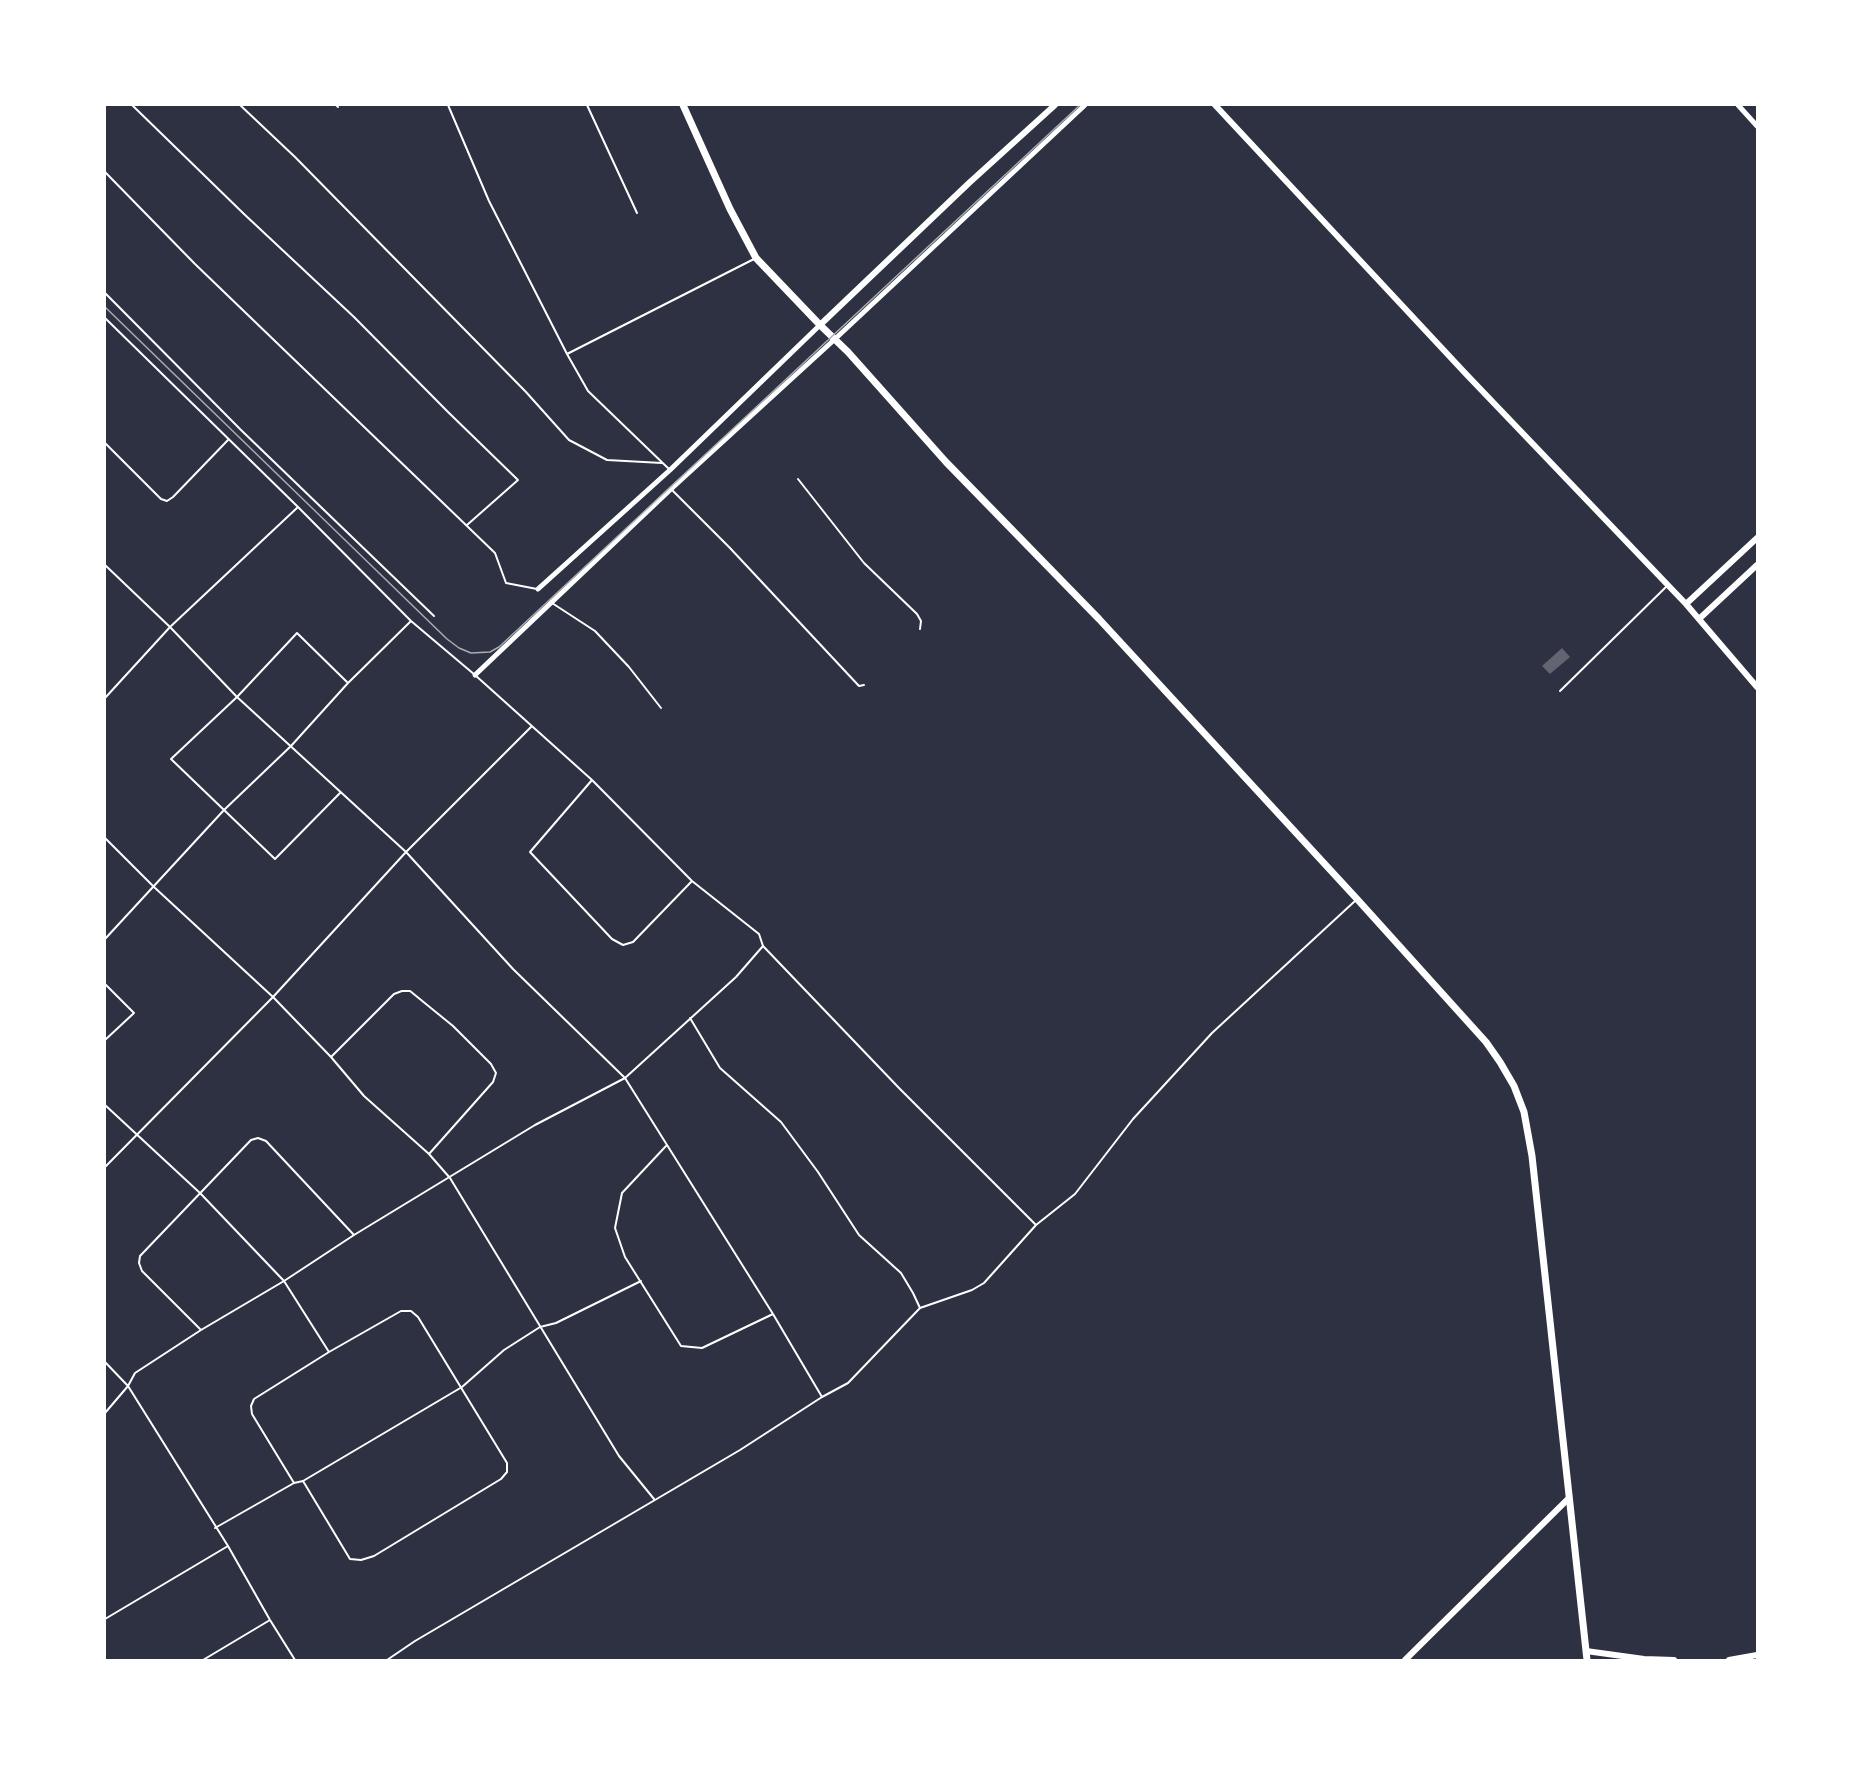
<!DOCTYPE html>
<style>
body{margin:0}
#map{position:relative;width:1862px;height:1765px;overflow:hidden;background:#2d3142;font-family:"Crimson Pro",serif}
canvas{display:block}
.frame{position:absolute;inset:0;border:106px solid #fff;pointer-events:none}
</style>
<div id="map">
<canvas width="1862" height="1765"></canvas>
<div class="frame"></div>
</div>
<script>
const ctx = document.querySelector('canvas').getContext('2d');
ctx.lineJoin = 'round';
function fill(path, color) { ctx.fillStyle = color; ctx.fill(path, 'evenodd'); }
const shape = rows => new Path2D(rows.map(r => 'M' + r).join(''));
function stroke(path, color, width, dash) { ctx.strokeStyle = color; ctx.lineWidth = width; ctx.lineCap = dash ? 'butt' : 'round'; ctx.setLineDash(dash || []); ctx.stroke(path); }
const building = shape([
 [1562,648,1570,657,1550,674,1542,666]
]);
const service = shape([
 [132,105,244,214,354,317,448,412,518,480,467,525],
 [240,105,295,157,526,392,569,440,607,460,662,463],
 [336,105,338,107],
 [448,105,489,201,567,354,588,391,670,470],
 [587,105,637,213],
 [105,172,195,264,495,553,506,583,537,589],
 [105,293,241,430,434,616],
 [105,318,298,507,411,621,475,675,592,780,692,881,759,934,763,946,899,1088,1036,1225],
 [567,354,754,259],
 [105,443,161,499,167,501,173,497,228,440],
 [798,479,864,563,917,614,921,621,920,629],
 [672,490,730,548,859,686,864,685],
 [105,565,170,627,237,697,406,852,513,969,625,1078,773,1314,822,1397],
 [552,603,595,631,629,667,661,708],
 [1560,691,1668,585],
 [105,698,170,627,298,507],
 [592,780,530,852,612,939,623,945,633,942,692,881],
 [340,793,275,859,171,759,237,697,297,633,348,683],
 [105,838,154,887,273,997,331,1057,364,1096,429,1154,450,1178,619,1456,654,1499],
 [105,939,224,810,291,746,348,683,411,621],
 [105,984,134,1013,105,1040],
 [690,1018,720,1068,781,1122,818,1172,859,1235,901,1273,913,1293,920,1308],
 [331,1057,394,994,402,991,410,991,453,1026,491,1064,496,1073,493,1082,429,1154],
 [105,1105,200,1193,284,1281,329,1352],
 [666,1146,622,1193,615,1228,625,1257,681,1346,702,1348,773,1314],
 [105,1167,273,997,406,852,531,727],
 [201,1330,142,1271,139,1263,140,1256,251,1140,258,1138,266,1141,354,1235],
 [105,1362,128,1386,228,1546,270,1620,295,1660],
 [105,1413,128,1386,135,1373,201,1330,284,1281,354,1235,535,1125,625,1078,736,977,763,946],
 [294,1483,252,1414,251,1406,254,1399,329,1352,401,1311,411,1311,418,1317,507,1463,507,1472,501,1479,374,1556,361,1560,350,1559,303,1481],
 [215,1528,294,1483,303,1481,462,1387,504,1350,540,1327,556,1323,641,1281],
 [105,1619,228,1546],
 [203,1660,270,1620],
 [387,1660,415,1641,740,1450,822,1397,848,1383,920,1308,972,1290,984,1283,1036,1225,1075,1194,1133,1119,1212,1033,1355,901]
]);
const minor = shape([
 [1738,105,1757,126],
 [538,589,670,470,820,325],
 [475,675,671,489,835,339,1085,105]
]);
const tertiary = shape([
 [1215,105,1466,374,1686,604,1757,687],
 [820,325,969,183,1055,105],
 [1686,604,1757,538],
 [1699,619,1757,565],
 [1586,1651,1644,1659,1674,1660],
 [1405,1660,1569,1498],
 [1729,1660,1757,1655]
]);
const secondary = shape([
 [683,105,730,209,756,258,820,325,848,352,946,462,1099,619,1357,899,1486,1042,1500,1062,1514,1086,1524,1112,1532,1156,1587,1660]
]);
const tram = shape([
 [105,307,447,639,459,648,471,653,490,652,499,647,1080,105]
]);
fill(building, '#626471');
stroke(service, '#fff', 2);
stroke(minor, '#fff', 5);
stroke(tertiary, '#fff', 6);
stroke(secondary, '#fff', 7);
stroke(tram, '#abadb3', 1.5);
</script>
